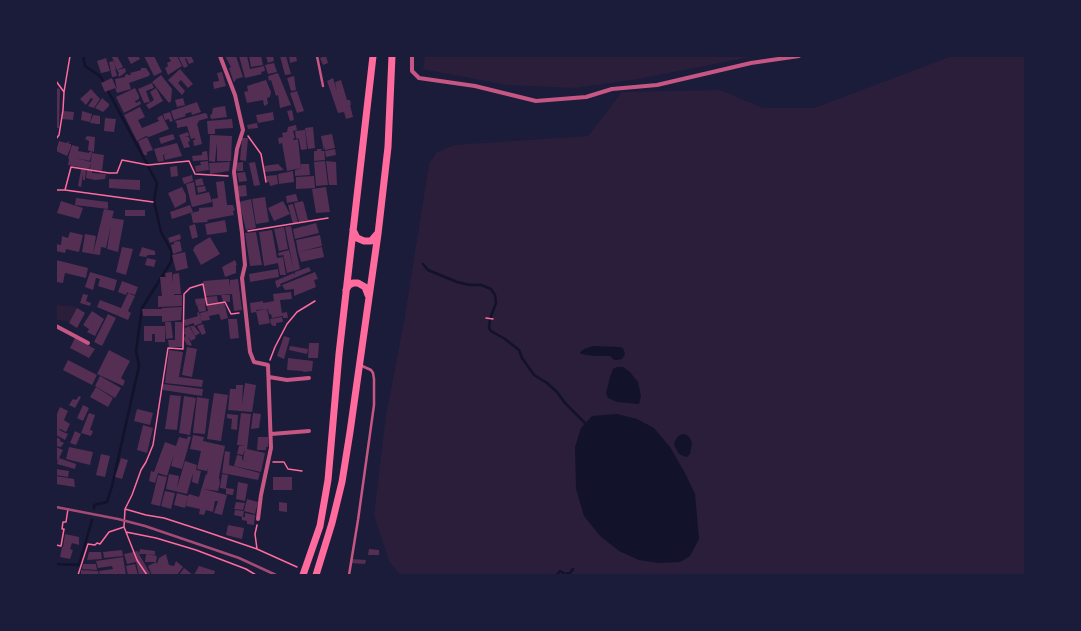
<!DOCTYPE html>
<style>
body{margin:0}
#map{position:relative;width:1081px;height:631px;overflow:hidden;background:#1b1b3a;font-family:"Fira Sans",sans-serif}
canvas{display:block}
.frame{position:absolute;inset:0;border:57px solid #1b1b3a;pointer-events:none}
</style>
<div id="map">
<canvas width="1081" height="631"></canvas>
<div class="frame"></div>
</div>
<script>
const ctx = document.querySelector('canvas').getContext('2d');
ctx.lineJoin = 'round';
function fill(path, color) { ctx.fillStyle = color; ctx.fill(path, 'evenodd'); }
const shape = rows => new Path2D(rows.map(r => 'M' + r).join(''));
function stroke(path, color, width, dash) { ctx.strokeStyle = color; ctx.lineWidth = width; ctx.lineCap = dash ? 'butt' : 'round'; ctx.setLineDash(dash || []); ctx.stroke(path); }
const green = shape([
 [425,56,755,56,638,79,576,88,506,85,423,69],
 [952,56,1025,56,1025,575,400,575,389,561,374,515,386,415,404,322,429,164,436,153,454,145,588,136,622,92,720,90,763,108,814,108],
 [56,305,77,307,72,323,56,319]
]);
const water = shape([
 [593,346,619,347,623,348,625,354,622,359,617,360,614,360,610,356,594,356,581,354,580,352,584,349],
 [617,367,623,367,630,372,638,382,641,396,639,404,617,402,608,398,606,393,610,377,613,369],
 [617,414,637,419,654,428,670,447,685,473,695,494,699,539,690,556,680,562,658,563,639,560,619,551,600,536,584,516,576,489,575,447,581,428,592,416],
 [683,434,687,435,690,438,692,443,690,454,687,457,683,456,679,454,674,445,675,441,678,436]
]);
const stream = shape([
 [83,56,85,66,100,76,105,84],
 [423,264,428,270,457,282,470,285,481,285,491,289,495,295,496,303,490,319,489,328,491,331,505,339,519,350,522,358,534,375,547,383,557,392,565,403,585,423],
 [94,508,94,505,107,502,112,486,139,366,136,351,142,308,171,262,172,252,161,232,154,201,157,183,107,89],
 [56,564,79,565,92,520],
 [557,575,560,571,565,574,570,573,573,569]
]);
const building = shape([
 [114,56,117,56,123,67,117,70,112,57],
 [127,56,138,56,140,59,131,64],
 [144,56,154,56,162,72,154,76],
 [168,56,177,56,182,66,168,75,165,68,168,66,167,63,171,61],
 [178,56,191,56,194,62,189,64,186,58,185,59,188,66,184,68],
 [225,56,236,56,243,77,236,79,234,83,229,68,231,67],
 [239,56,247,56,250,69,264,66,265,71,261,72,262,74,245,78],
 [249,56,261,56,263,65,251,67],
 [266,56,273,56,274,61,268,63],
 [280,56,286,56,291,74,285,75],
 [289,56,296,56,297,61,290,63],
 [325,56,326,56,328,63,323,65,320,58],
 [106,58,110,71,101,73,97,61],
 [114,61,116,70,114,71,116,71,117,76,112,77,109,62],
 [274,63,277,72,268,74,265,65],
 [125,68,126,72,119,77,118,74,119,73,117,70],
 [141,68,146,68,150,74,149,76,129,83,131,89,117,93,115,88,105,92,101,83,112,78,117,90,115,79,125,77,125,75,128,74,128,75,131,75,130,73,141,70],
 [180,69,193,84,188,88,181,80,178,83,185,91,182,95,168,80],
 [222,72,226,86,214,89,213,82,219,81,217,73],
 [278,73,291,105,280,108,278,95,276,96,271,80,269,81,268,76],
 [161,75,172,89,171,101,169,103,152,82],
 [294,76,296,90,291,91,287,78],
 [333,78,337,91,335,82,341,80,347,100,350,100,351,105,350,105,353,117,346,119,344,112,338,113,327,81],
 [266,80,271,92,270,97,267,98,268,104,264,106,263,100,247,103,244,92,248,91,247,86],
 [152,83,154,88,146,91,150,102,144,103,138,89],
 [56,88,60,89,59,128,56,128],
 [135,88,139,96,139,99,135,101,136,103,140,101,141,104,124,113,116,97],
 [156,88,163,101,149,109,146,105,154,100,150,92],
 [91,89,100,99,94,108,88,106,93,99,91,98,86,105,80,99],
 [297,91,304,111,297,113,290,93],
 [102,98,109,104,109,106,103,112,95,108],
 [183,98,185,105,177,107,175,100],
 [197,102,201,112,192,115,191,112,185,114,186,116,174,120,171,111],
 [225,106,227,117,211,119,210,115,212,114,213,108],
 [140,107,145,117,138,120,142,128,159,121,157,118,162,115,169,129,149,137,146,136,137,141,124,115],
 [292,110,294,120,290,121,287,111],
 [63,111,74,112,73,120,62,119],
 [82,111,92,114,90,122,81,120],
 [170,112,173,121,170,122,169,119,165,120,163,114],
 [273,112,274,120,258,123,256,115],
 [205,113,207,114,208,118,198,121,199,123,197,123,202,144,194,146,193,140,195,140,195,138,191,139,187,126,177,128,177,124,175,121],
 [93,115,100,116,100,124,97,124,90,123],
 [105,118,116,119,114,132,104,131],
 [232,119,233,128,215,129,215,134,208,134,207,121],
 [257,123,258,128,248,129,247,125],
 [296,125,297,130,293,131,295,138,293,138,294,140,286,142,298,139,301,168,287,171,282,143,279,144,278,138,283,137,282,133,287,132,288,127],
 [313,127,315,148,308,149,305,128],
 [305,130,307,149,301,150,299,139,296,138,295,131],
 [188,132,189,136,185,137,189,137,190,141,188,142,190,147,184,148,179,135],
 [173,134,175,139,161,144,159,138],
 [332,134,335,148,325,150,324,146,325,160,314,161,314,151,317,151,317,149,322,149,322,150,320,151,324,151,321,136],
 [210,135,232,136,231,161,217,161,217,142,215,162,209,161],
 [87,136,95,137,94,152,93,152,93,150,92,152,88,150,89,141,85,139],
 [147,137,153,150,147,152,147,155,144,155,138,141],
 [242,138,248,138,246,161,240,160],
 [59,141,66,143,68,142,70,142,68,144,71,144,71,147,67,156,56,151],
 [177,143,182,156,165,160,164,155,169,153,163,155,164,161,158,162,154,149],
 [72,145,79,147,78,151,89,153,89,152,92,152,90,161,76,158,91,162,89,169,68,165,69,159,68,158],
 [335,149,336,155,326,157,325,151],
 [207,151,208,160,193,161,192,156,202,155,202,152],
 [92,153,104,155,102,171,90,169],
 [208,161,209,170,196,172,195,166,201,165,200,162],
 [325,161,328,185,316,186,314,162],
 [326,161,336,162,337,185,329,185],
 [230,162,229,171,210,174,209,163],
 [243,162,243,171,237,171,237,163],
 [255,162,260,185,254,186,249,163],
 [278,164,284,170,265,172,264,166],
 [301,164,309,164,310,175,295,176,295,170,301,168,301,171,301,168,304,167,301,168],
 [177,166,178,176,171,177,170,167],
 [81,170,86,170,85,180,83,180,83,174,81,187,78,186],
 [87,170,92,171,92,173,106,174,105,179,95,180,86,178],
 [293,171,294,182,279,184,278,174],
 [245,172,247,181,239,182,237,173],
 [192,175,193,181,184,184,182,178],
 [277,175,278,184,270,186,269,182,267,182,266,176],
 [314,176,315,188,296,189,296,177],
 [202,178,204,185,196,186,195,180],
 [109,179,140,180,140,190,109,188],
 [224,181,227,205,233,205,235,210,233,211,234,215,207,220,208,222,193,223,191,213,199,211,199,208,213,207,212,199,218,198,216,182],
 [194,182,196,195,209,192,212,202,192,207,186,184],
 [246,185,247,196,237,197,236,186],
 [205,186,206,191,198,193,197,187],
 [182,187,186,195,186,202,175,208,168,193],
 [326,187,330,212,316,213,312,189],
 [296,194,298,201,287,203,286,196],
 [265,197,269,222,256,224,252,199],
 [76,198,108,202,108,209,75,205],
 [251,199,256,228,246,230,239,202],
 [61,201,83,208,79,219,57,213],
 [283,201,290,214,274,221,268,208],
 [303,201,308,220,299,222,294,203],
 [293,204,298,222,293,224,288,205],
 [190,205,193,212,172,219,170,212],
 [104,209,114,211,112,218,124,220,118,252,107,249,111,225,106,248,101,247,100,255,93,254],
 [125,210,145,210,145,216,125,216],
 [225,220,227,232,207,235,205,224],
 [316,223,319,233,295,239,293,229],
 [195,224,198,237,192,239,189,226],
 [291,226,300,269,294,271,285,227],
 [284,227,288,249,279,251,274,229],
 [272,230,277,258,283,257,286,275,280,275,278,263,264,266,259,232],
 [70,232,83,235,79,252,66,249,65,253,56,251,56,244,61,245,62,236,68,238],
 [256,232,262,265,250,266,245,233],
 [85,234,96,236,93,254,82,252],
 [180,234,181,239,170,243,168,238],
 [320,235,322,246,298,252,296,240],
 [210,237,220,254,201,265,193,250,195,246],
 [180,241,182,251,173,254,171,245,174,244,174,242],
 [122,247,133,249,126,275,116,272],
 [142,247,155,251,155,255,148,255,146,257,139,256],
 [322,247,324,257,301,262,298,252],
 [289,250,294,271,287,273,283,254,283,255,279,256,278,253],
 [185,252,188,268,176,271,172,255],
 [147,258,156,260,154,267,145,265],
 [56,260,88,268,86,278,65,273,63,283,56,282],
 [235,260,237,265,236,265,236,273,225,277,222,267],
 [309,267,311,271,280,284,281,286,277,288,275,281,294,273,295,275,295,272],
 [278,269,279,277,250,282,249,274],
 [90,272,117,280,114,291,98,286,100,279,96,278,93,290,85,287],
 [172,272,173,284,173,274,179,273,181,294,174,294,174,295,182,295,182,306,158,307,158,296,162,296,160,277,166,277,165,273],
 [315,272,318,279,314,280,316,287,294,296,294,289,285,290,282,285],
 [229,279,230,287,230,280,238,279,242,310,234,311,232,294,206,296,203,281],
 [122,281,138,287,135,295,126,292,127,292,126,295,118,292],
 [291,292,292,299,280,300,282,313,287,312,288,318,283,318,283,316,272,318,271,314,269,314,268,309,256,310,256,312,251,313,250,303,263,301,263,303,274,301,273,294],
 [128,293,135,296,128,311,131,313,128,320,97,307,100,300,121,308],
 [83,294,88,295,86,301,91,303,90,306,80,303],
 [221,295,230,295,230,302,223,301],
 [217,296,218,302,207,304,206,297],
 [205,298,205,304,196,305,195,299],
 [224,302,228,318,221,320,219,314,209,316,210,320,201,321,200,313,208,311,207,306],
 [205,304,206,311,199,312,202,323,194,326,194,323,185,326,184,320,198,316,197,313,199,312,197,305],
 [182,307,181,320,162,322,162,308],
 [77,308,85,313,77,328,69,323],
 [142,309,162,309,162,316,143,316],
 [267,309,270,323,265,324,265,320,265,324,259,325,256,311],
 [92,311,104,319,95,336,87,332,97,318,89,329,83,325],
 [108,314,116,318,102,346,94,342],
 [282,317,283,322,276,323,276,326,273,326,271,324,270,319],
 [228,319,237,319,239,338,230,339],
 [165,322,171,322,173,338,166,339],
 [175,322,182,322,183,347,169,347,168,340,175,340],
 [203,324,206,333,202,335,197,326],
 [144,326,165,326,165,342,155,342,155,334,152,334,152,341,144,341],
 [189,326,196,338,191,341,188,337,192,345,190,346,189,345,187,345,183,338,186,336,183,332,185,331,184,329],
 [190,326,194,326,200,333,195,336],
 [284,336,290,338,284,359,277,356],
 [75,338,95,349,89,358,70,348],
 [309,343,319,343,318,358,308,358],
 [290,346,308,349,307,354,289,350],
 [187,347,197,349,192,377,182,375],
 [109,350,130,361,121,378,125,381,123,386,97,374],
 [169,350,183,352,179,377,203,380,202,387,165,383],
 [288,358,313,361,312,371,304,372,302,371,287,370],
 [68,360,97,375,92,385,63,370],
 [100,376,121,388,115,398,95,386],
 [245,383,256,385,252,412,228,410,230,389,236,389,236,385,243,385,242,405],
 [163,384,203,389,202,396,163,390],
 [96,387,113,398,108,407,90,397],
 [214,393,228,395,221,441,207,439],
 [170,395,181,396,177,430,165,429],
 [79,396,81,397,75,408,69,405,73,399,76,400],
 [184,396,196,398,190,435,179,433],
 [197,397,209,399,205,434,193,433],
 [83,405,89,408,83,421,77,418],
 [60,407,68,411,64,420,70,424,66,432,60,429,59,430,68,434,65,440,56,435,56,416],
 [137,409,153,413,150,425,134,421],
 [89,413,95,415,90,430,93,431,91,436,81,433],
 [241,413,251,414,247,449,265,453,264,458,259,457,264,458,261,472,234,466,237,455,242,456,242,462,242,460,251,462,243,460,245,448,243,455,237,454,239,446,245,446,237,445],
 [253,413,261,414,259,428,251,429],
 [227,414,238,415,237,430,231,429,232,419,227,418],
 [143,425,153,428,147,453,137,450],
 [75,431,81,434,76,445,70,443],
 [193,435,204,437,203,441,225,446,219,477,220,483,218,491,203,489,227,495,222,515,214,513,218,501,215,501,213,512,206,510,204,515,199,514,200,509,186,506,188,496,185,508,174,505,177,493,188,496,189,494,199,497,206,474,207,475,208,468,207,471,197,469,201,451,190,449],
 [188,436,191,437,182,469,171,466,174,454,167,476,158,473,155,483,149,481,151,471,154,472,165,442,176,446,179,437,187,439],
 [56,437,60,439,60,441,64,443,61,447,56,446],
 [258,437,268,437,268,447,266,447,266,450,257,450],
 [56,447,63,450,56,464],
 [69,447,93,452,90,465,66,459],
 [225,451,230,452,229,465,260,473,258,480,222,473],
 [101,454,110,456,105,477,96,475],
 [59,458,76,464,75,469,57,464],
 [121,458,128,460,122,479,115,477],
 [185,461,197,465,196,470,201,471,198,484,192,482,193,473,187,494,166,489,169,474,179,476,177,488],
 [56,469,69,471,68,477,56,475],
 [222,474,228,475,226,488,234,489,233,495,226,494,226,489,220,488],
 [158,475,167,477,160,506,151,504],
 [56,476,74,479,75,487,56,484],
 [273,477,292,477,292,490,273,490],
 [238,482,248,484,245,501,236,499],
 [165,491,175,493,171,509,161,506],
 [247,499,258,502,255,514,244,511],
 [236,502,245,503,243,510,234,509],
 [279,502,287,503,287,512,279,511],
 [235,510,244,511,243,517,234,515],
 [245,513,255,515,254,525,247,524,247,521,242,520,242,517,245,517],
 [228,525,244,528,242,539,226,535],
 [65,534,79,537,79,545,72,543,70,549,73,550,70,559,60,557,62,547,63,547],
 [140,549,155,551,155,555,147,554,157,556,156,562,145,562,146,554,139,554,151,575,139,575,136,562,127,564,124,554,138,551,139,554],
 [369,549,379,550,379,555,368,555],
 [122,550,123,556,104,558,103,552],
 [89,552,101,552,102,559,87,560],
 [166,554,169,565,174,566,176,561,183,567,177,575,152,575,148,566,156,562,157,564,159,558],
 [123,557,126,575,100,575,99,571,113,569,112,566,98,568,96,561],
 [351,559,366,560,365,564,351,563],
 [83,564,96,564,97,570,82,569],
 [135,564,138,575,128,575,126,566],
 [199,566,215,571,214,575,194,575],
 [184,568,193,575,179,575],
 [81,570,98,571,99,575,81,575]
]);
const path = shape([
 [56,81,64,92],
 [248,136,261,154,266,182],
 [56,139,59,135,63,110,64,92,70,56],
 [56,190,65,190,153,202],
 [65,190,71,167,109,173,117,173,122,160,148,165,189,161,195,174,228,176],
 [248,231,328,218],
 [486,318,493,319],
 [270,360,275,347,287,324,297,312,315,301],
 [273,462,284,462,288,469,302,471],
 [125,509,146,515,164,518,204,531,257,549,297,567],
 [124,527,125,509,132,495,141,470,146,462,153,445,168,348,183,349,184,294,190,288,203,284,207,305,225,302,231,314,239,313],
 [126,532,137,560,147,575],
 [56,545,61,546,64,529,62,529,63,522,66,522,68,509],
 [257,549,255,534,257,525],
 [78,575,88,544,95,545,97,543,100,544,109,532,124,527,126,532,156,538,196,550,246,569,256,575]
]);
const service = shape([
 [317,56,323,86],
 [349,575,358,520,374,405,374,379,373,373,371,370,360,365]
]);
const minor = shape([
 [220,56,235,95,243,130,237,149,234,172,242,233,245,265,242,278,250,352,254,362,268,365,271,448,261,495,258,519],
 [412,56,412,71,419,78,475,86,536,101,586,97,612,89,657,85,751,63,799,56],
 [56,326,88,343],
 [269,377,287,380,309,378],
 [271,434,309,431]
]);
const secondary = shape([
 [353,230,357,238,364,241,371,241,377,234],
 [346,290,349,285,353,283,358,283,365,287,368,295],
 [303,575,320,526,328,480,339,354,373,56],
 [316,575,332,523,342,482,350,432,378,234,388,147,392,56]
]);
const rail = shape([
 [56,507,118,519,145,526,239,558,276,575]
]);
fill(green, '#2a1e3b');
fill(water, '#12122b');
stroke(stream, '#12122b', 2.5);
fill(building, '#542f53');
stroke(path, '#ff6b9d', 1.5);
stroke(service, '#c65784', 2.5);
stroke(minor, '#c65784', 4);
stroke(secondary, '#ff6b9d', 7);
stroke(rail, '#a44b75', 2.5);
</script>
